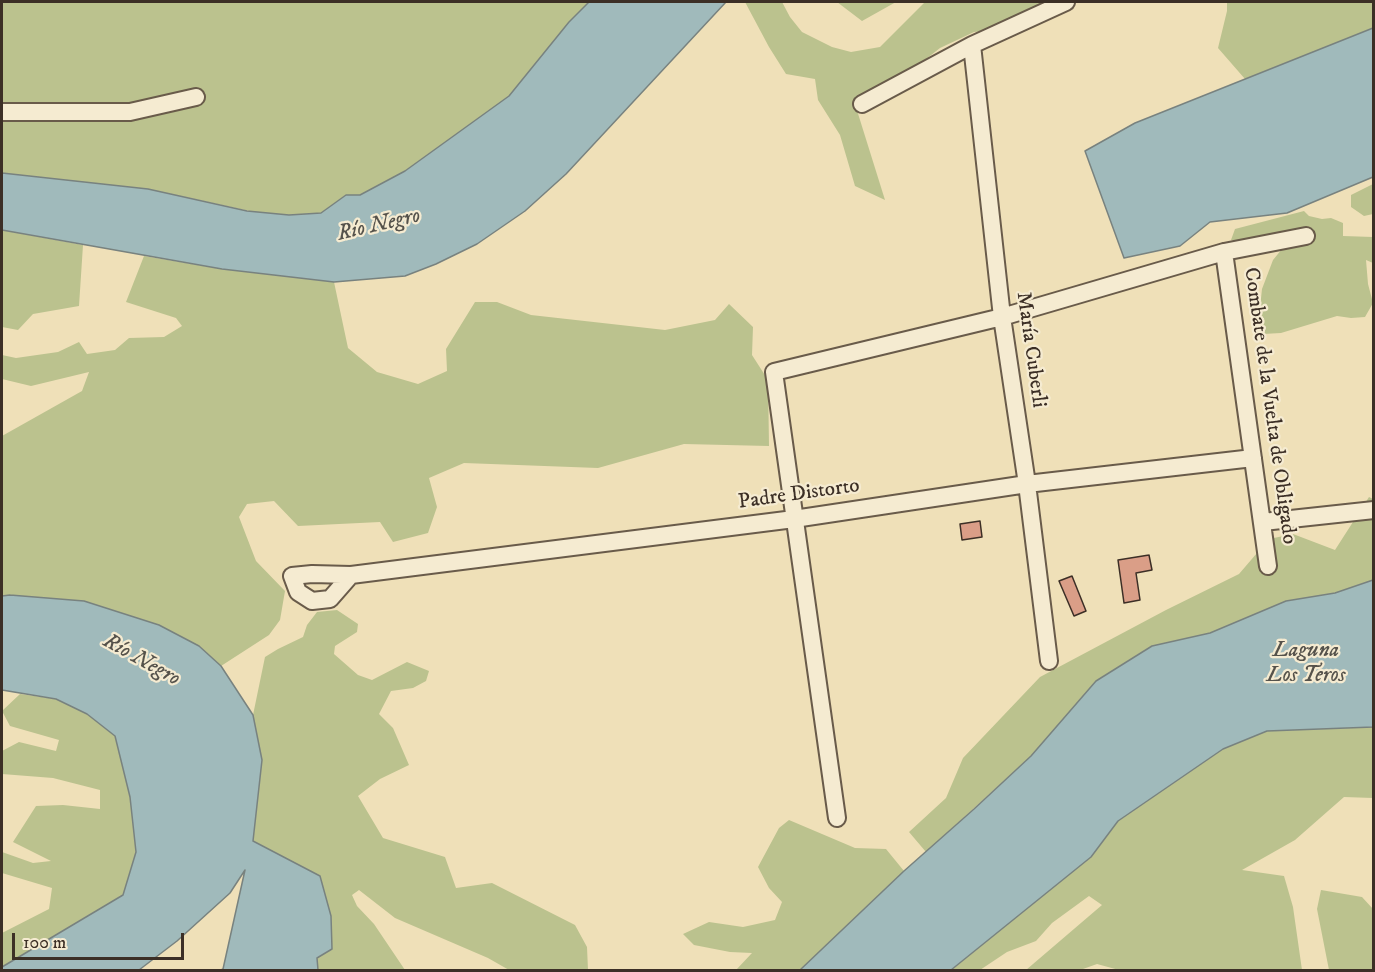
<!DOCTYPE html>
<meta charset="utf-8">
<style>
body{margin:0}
#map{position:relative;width:1375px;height:972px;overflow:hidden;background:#efe0b8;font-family:"IM FELL DW Pica",serif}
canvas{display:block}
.frame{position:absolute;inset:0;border:3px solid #3c2f26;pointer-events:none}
.scale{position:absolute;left:12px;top:933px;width:172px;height:27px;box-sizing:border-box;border:3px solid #3c2f26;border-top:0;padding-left:8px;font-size:18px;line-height:21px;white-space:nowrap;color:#3c2f26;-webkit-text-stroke:4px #f5ebd1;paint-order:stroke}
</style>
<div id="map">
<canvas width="1375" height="972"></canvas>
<div class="frame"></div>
<div class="scale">100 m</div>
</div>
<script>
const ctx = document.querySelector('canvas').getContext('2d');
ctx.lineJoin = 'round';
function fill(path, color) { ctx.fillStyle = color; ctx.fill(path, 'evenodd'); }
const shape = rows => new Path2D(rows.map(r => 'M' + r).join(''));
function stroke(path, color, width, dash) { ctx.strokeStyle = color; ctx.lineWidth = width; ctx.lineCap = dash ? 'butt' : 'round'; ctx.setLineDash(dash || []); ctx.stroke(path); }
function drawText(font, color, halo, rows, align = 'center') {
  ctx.font = font + ' "IM FELL DW Pica",serif'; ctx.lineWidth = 4.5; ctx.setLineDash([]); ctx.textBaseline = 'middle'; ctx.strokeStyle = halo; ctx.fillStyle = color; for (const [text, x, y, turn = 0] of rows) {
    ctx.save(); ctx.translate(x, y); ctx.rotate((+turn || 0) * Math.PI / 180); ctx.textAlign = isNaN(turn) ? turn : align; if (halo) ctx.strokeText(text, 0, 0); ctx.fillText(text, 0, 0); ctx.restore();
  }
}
const green = shape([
 [2,2,589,2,569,22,510,96,446,142,405,171,360,195,346,195,321,213,289,215,254,212,148,189,2,173],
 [745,2,782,2,790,17,802,32,832,47,851,52,880,47,925,2,1050,2,1009,29,974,32,940,48,907,74,855,104,885,200,855,186,840,135,818,100,815,79,786,74,769,47],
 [837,2,896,2,862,21],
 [1227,2,1373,2,1373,28,1245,79,1218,48,1227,11],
 [1373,184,1373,214,1364,216,1351,207,1351,195],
 [1304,211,1309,216,1322,219,1331,218,1343,223,1343,236,1373,237,1373,263,1366,260,1368,284,1373,303,1365,317,1351,318,1337,316,1281,333,1263,334,1259,317,1262,289,1273,260,1282,249,1231,240,1235,229],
 [2,230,83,245,79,306,33,314,18,330,2,327],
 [144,256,222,269,334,282,348,348,377,372,418,384,447,371,446,349,475,302,497,302,531,315,665,330,715,320,729,304,753,327,752,355,768,380,769,446,684,444,598,468,464,463,429,478,437,507,428,533,393,542,380,522,298,526,274,501,247,504,239,517,256,561,285,591,280,620,269,635,221,666,199,646,10,595,2,596,2,436,82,391,89,372,31,386,2,379,2,355,16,358,58,352,79,342,87,354,115,350,129,338,164,337,182,326,176,318,126,302],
 [1369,497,1373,499,1373,580,1335,593,1286,601,1210,633,1152,646,1096,681,1031,756,926,852,909,832,946,798,963,758,1040,677,1166,610,1239,574,1269,539,1293,534,1335,550],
 [337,610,358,624,357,632,335,646,334,654,358,675,372,680,407,662,429,671,426,681,413,688,391,691,379,714,393,728,409,765,380,779,358,796,383,838,445,857,456,888,492,883,575,925,587,947,588,970,509,970,488,958,395,918,359,890,352,895,357,906,374,924,405,970,318,970,317,958,252,841,262,760,253,715,265,657,278,649,303,637,307,625,317,612],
 [20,694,56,699,87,714,115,736,130,797,136,852,123,895,2,967,2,933,49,909,52,888,2,873,2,852,33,863,51,861,13,842,36,806,63,805,100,809,100,790,53,778,2,774,2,751,19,742,56,751,59,740,10,726,2,711],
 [1373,727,1373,798,1344,797,1295,840,1242,870,1284,876,1293,907,1302,970,1119,970,1097,964,1083,969,1084,970,1026,970,1102,905,1089,896,1052,923,1036,941,1007,952,980,970,951,970,1091,857,1118,821,1223,749,1267,731],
 [789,820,855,848,886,849,904,871,802,970,736,970,752,953,730,952,694,945,683,934,709,922,743,927,775,920,782,902,769,888,758,867,779,828],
 [1321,890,1362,897,1373,909,1373,970,1329,970,1317,909]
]);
const water = shape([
 [589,2,726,2,566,174,525,211,477,244,436,264,405,276,334,282,222,269,2,230,2,173,148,189,247,211,289,215,321,213,346,195,360,195,405,171,509,96,569,22,589,2],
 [1373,28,1373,177,1287,213,1210,222,1180,246,1124,258,1085,151,1135,123,1373,28],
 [1373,580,1373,727,1267,731,1223,749,1118,821,1091,857,951,970,800,970,904,871,974,809,1031,756,1096,681,1152,646,1210,633,1286,601,1335,593,1373,580],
 [10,595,84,601,159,625,199,646,221,666,253,715,262,760,253,841,320,876,331,916,332,949,317,958,318,970,221,970,223,969,245,870,230,893,177,941,139,970,2,970,2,967,123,895,136,852,130,797,115,736,87,714,56,699,2,690,2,596,10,595]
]);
const building = shape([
 [980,521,982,537,962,540,960,524,980,521],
 [1149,555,1152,570,1136,573,1140,600,1124,603,1118,560,1149,555],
 [1072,576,1086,611,1074,616,1059,581,1072,576]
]);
const minor = shape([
 [972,45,1002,317,1027,484,1049,661],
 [862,104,972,45,1066,2],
 [2,112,130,112,196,97],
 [1224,252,1268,566],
 [1263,522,1374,510],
 [351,575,330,599,312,601,298,592,292,576,312,574,351,575,794,519,1027,484,1253,458],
 [837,818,774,372,1002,317,1224,252,1306,236]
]);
const streetNames = [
 ["María Cuberli",1030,350,82],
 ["Combate de la Vuelta de Obligado",1269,406,82],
 ["Padre Distorto",799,495,-8]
];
const waterNames = [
 ["Río Negro",379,226,-13],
 ["Laguna",1306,651],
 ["Los Teros",1306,676],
 ["Río Negro",141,661,29]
];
fill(green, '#bbc28e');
fill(water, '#a0babb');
stroke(water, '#78827f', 1.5);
fill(building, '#da9e87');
stroke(building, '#3c2f26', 1.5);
stroke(minor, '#695b4a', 20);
stroke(minor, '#f5ebd1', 16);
drawText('21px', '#3c2f26', '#f5ebd1', streetNames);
drawText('italic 22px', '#55524b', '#f5ebd1', waterNames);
</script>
